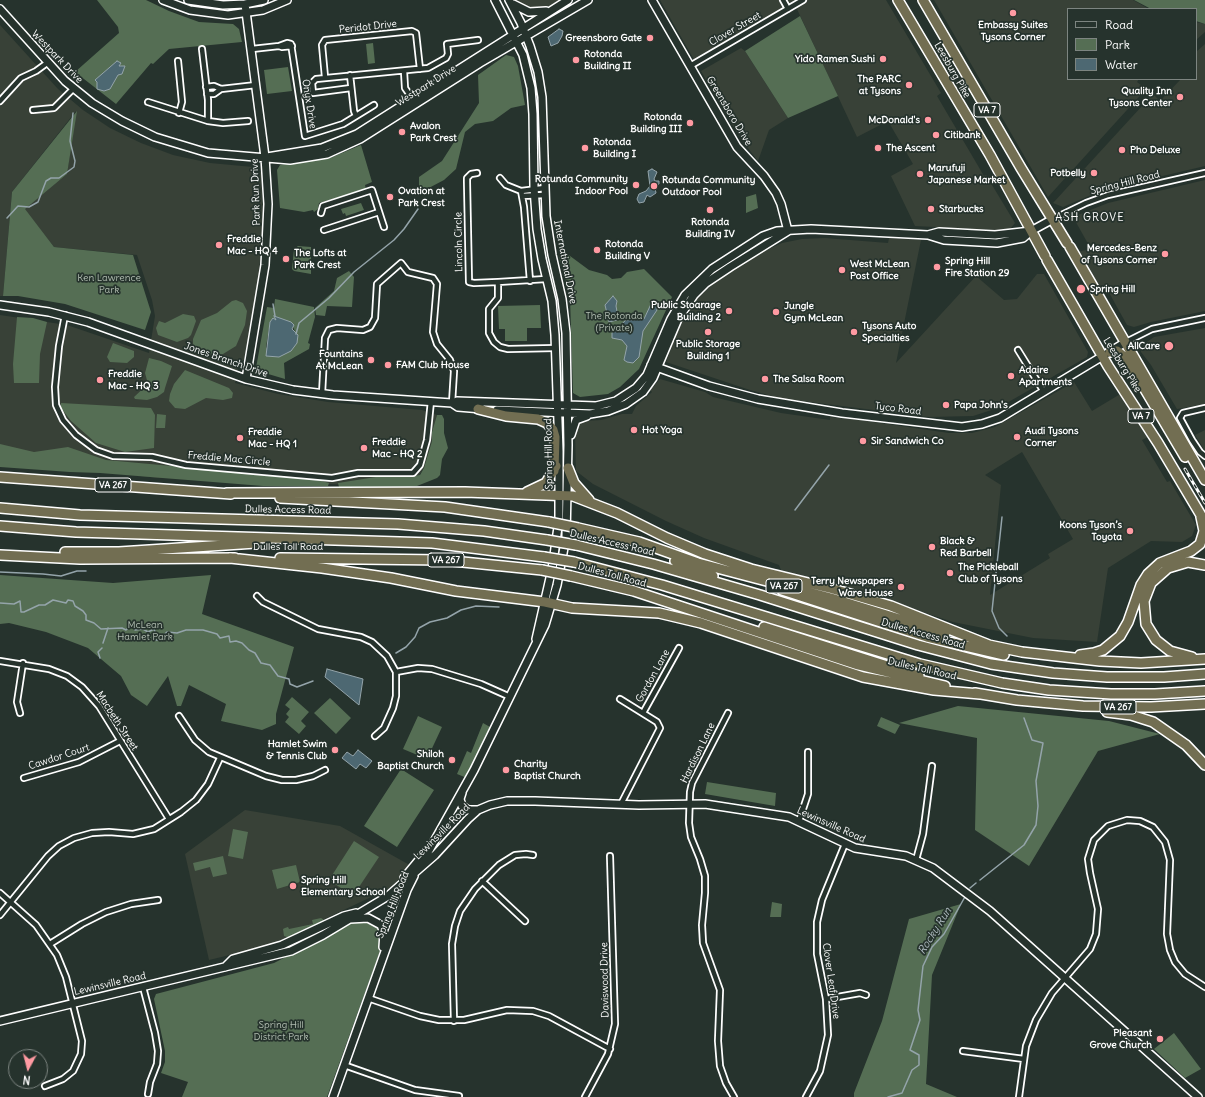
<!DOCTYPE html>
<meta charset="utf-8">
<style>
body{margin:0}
#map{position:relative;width:1205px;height:1097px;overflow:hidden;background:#26332d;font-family:Delius,sans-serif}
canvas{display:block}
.legend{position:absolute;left:1067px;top:8px;width:130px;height:72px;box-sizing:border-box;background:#26332d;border:1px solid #7d8581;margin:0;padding:5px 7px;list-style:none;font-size:12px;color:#fff}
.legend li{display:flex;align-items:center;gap:8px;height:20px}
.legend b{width:20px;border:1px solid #7d8581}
.north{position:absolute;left:8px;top:1049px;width:40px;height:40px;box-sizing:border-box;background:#26332d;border:1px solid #7d8581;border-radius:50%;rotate:187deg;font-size:11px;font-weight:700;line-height:16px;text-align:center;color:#fff}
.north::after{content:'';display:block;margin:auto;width:14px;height:18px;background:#ff9aa2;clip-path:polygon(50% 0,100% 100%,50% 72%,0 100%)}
</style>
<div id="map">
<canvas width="1205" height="1097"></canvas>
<ul class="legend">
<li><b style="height:5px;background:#26332d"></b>Road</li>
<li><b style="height:11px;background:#556e54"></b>Park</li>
<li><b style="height:11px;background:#4d6872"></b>Water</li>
</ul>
<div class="north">N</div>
</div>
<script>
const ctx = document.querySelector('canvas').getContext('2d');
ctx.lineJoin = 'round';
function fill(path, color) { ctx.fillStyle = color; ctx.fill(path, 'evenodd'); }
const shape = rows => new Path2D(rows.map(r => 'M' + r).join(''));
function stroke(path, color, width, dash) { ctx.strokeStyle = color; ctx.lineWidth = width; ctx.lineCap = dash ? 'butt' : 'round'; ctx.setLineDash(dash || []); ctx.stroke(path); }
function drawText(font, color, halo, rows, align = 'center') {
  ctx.font = font + ' Delius,sans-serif'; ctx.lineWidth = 3.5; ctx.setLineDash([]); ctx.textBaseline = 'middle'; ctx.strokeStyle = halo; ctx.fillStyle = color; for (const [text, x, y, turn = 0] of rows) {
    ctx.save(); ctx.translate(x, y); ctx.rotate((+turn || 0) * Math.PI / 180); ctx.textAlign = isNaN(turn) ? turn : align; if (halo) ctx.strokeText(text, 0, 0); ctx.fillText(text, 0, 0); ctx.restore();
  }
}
const built = shape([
 [513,0,560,0,543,10,537,12,518,6],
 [660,0,886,0,941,93,937,96,984,176,986,175,1015,223,1010,229,996,230,915,226,891,176,913,164,888,121,857,137,796,7,697,65],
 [934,0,1133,0,1149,9,1068,9,1068,79,1139,79,1137,82,1146,89,1048,197],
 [1196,22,1205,24,1205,32,1196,40],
 [0,25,58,89,83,110,110,128,141,143,173,155,210,163,253,167,258,172,261,172,263,214,259,275,244,360,239,362,235,383,278,394,328,402,422,410,437,415,432,432,432,441,424,468,411,487,159,478,0,461,0,315,67,325,149,353,155,316,152,300,137,255,54,247,24,209,67,174,76,111,12,192,3,296,0,296],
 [1205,44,1205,166,1103,190,1063,207,1053,203,1153,94,1160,101,1181,79,1196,79,1196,52],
 [741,48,745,51,788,118,769,130,758,161,740,138,701,71],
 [1205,180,1205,311,1151,322,1134,327,1127,325,1107,289,1099,291,1077,252,1091,249,1073,217,1108,203],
 [825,238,888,243,889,238,921,240,896,363,976,276,1004,300,1017,299,1037,274,1044,274,1088,352,1087,357,998,408,973,416,929,417,794,400,794,402,750,390,666,362,682,320,691,305,715,281,757,254,782,243,802,239],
 [1205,328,1205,404,1177,409,1151,365,1141,352,1141,349,1144,344,1154,337],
 [660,379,705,392,713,397,781,413,830,420,830,417,860,420,949,433,972,433,995,427,1074,382,1092,411,1122,393,1148,437,1142,440,1167,482,1170,481,1196,525,1192,536,1182,542,1151,541,1108,568,1097,642,1033,638,953,622,870,595,781,570,779,565,704,538,666,521,593,484,576,471,575,431,578,425,584,421,601,420,622,414,632,414,636,406,652,392,650,390],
 [1022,452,1073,539,1048,554,1050,558,990,595,1001,485,985,475],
 [1205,430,1205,451,1195,435],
 [245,810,340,826,415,868,399,882,386,890,278,941,263,947,209,960,185,854]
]);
const green = shape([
 [97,0,146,0,169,11,199,22,233,24,239,29,242,42,169,49,153,64,151,63,116,104,75,72,119,33,118,27],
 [1134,0,1205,0,1205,24,1196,21,1196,9,1151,9],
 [800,16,838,96,788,118,745,51],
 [373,43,375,63,368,64,366,44],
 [506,55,514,57,518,66,525,105,511,108,493,121,475,124,465,132,456,169,444,180,425,190,419,187,419,177,442,161,479,103,478,75],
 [288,67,292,91,267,94,264,70],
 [77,111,67,174,25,209,54,247,133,255,151,312,145,330,65,304,18,296,3,296,12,192],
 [361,145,372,182,365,185,366,189,319,203,318,209,314,212,313,210,304,212,280,208,277,170,280,165,330,158],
 [756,194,758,208,746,213,746,197],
 [361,203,364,210,346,216,345,213,343,214,341,209],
 [298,246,311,247,311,274,294,271,292,269,294,249],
 [566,253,589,270,607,275,612,279,621,278,627,272,644,269,672,297,639,369,620,387,608,394,580,397,573,393,570,298,559,256],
 [349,271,354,277,352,307,327,306,325,316,316,315,315,308,334,291,337,278],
 [275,299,314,307,315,317,308,343,310,344,309,349,284,363,285,379,258,371,256,368,267,307,274,308],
 [273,319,276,321,291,322,296,334,279,357,271,355,266,347,270,322],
 [236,300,243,303,247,311,245,325,236,346,223,354,216,356,196,349,193,344,193,339,201,320,217,313,232,301],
 [540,305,541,328,527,328,527,341,505,341,505,329,499,329,498,306],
 [183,314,194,316,196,321,191,335,188,338,177,342,158,335,156,328,159,321,165,323],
 [17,317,33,318,47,322,40,354,39,383,14,383,13,364],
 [113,343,134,351,134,357,127,363,110,362,107,357],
 [149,358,161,361,172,366,165,388,164,392,157,397,147,400,135,399,134,397,148,384,145,373],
 [185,370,229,388,233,393,232,398,223,400,206,398,185,409,175,408,169,401,170,394,174,384],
 [61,403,151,408,155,415,154,448,125,452,96,443,71,421,61,408],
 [157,414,166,415,165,428,156,428],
 [437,415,442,415,444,419,444,433,448,448,442,459,440,475,437,478,417,486,401,488,345,488,339,487,338,483,382,476,410,477,420,475,424,468,432,441,432,432],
 [0,444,34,452,68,447,106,460,314,479,329,483,328,486,263,486,100,473,70,472,0,467],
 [0,575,113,583,211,575,202,614,294,647,276,714,276,724,262,730,221,721,226,704,189,685,181,706,177,706,168,676,147,706,131,695,121,676,88,648,46,632,9,623,0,624],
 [292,697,309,712,301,721,306,726,299,734,285,722,289,717,286,714,290,709,285,705],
 [330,698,351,718,336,734,314,713],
 [958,706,1109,721,1160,734,1098,751,1029,866,975,830,977,738,899,723],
 [418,716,442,727,427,759,403,749],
 [881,717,900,725,895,734,877,726],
 [483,723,490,727,467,778,457,774,467,751,471,753],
 [401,769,434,790,397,847,364,826],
 [707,782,776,793,775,806,705,794],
 [233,829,248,832,243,859,228,856],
 [354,841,379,857,353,896,329,880],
 [223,856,227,874,213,877,210,867,195,871,193,863],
 [296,865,300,882,277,889,272,870],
 [772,902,782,904,781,917,770,917],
 [961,904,932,975,926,1084,957,1097,854,1097,854,1093,882,1021,909,919],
 [321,918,324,920,324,923,293,939,284,936,283,929,285,928,288,927,289,929,313,924,312,920],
 [365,920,378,925,383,943,327,1097,182,1097,188,1082,161,1073,165,1062,165,1051,154,999,156,994,274,963,352,923],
 [1174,1033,1201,1069,1185,1078,1154,1049]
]);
const water = shape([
 [559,29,563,31,562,36,558,43,551,46,548,37,559,29],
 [117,61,121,63,119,66,125,66,122,74,118,75,110,89,104,91,97,89,97,82,95,80,117,61],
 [652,169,657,172,654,179,655,181,659,181,659,184,655,188,656,193,650,197,647,195,644,202,639,203,637,199,639,194,646,191,650,186,648,171,652,169],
 [613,296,617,301,616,306,618,317,617,320,609,322,605,305,613,296],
 [653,303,657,307,657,310,643,331,639,357,633,363,627,362,624,360,627,346,622,340,612,338,612,333,626,320,644,319,651,304,653,303],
 [274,316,291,322,294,325,292,329,298,335,297,343,291,351,279,357,266,356,270,322,273,318,276,320,274,316],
 [327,669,363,679,359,705,325,677,327,669],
 [358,750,372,761,366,768,360,764,356,769,342,758,347,752,353,756,358,750]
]);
const stream = shape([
 [7,218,18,206,29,207,38,202,46,181,51,178,59,178,74,167,75,161,70,141,73,113],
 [273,304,275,316],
 [296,334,299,323,329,298,354,272,394,240,404,229,418,209],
 [795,510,829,465],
 [1002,517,992,611,999,628,1007,636],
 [0,572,43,574,61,576,77,571,86,571],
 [0,603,14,604,20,601,21,612,24,612,39,605,45,605,53,600,66,603,68,600,73,601,75,606,83,611,86,615,86,620,94,623,101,629,122,628,126,630,129,627,133,626,135,630,143,629,148,632,154,629,156,635,153,640,158,640,167,632,177,633,186,630,203,630,217,634,220,638,229,636,230,642,236,641,242,643,249,650,255,653,261,663,270,665,278,676,289,679,290,684,297,687,313,681],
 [103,643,108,628],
 [396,653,406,647,415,637,419,628,430,622,447,618,461,610,476,606,499,607],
 [100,658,98,652,102,648],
 [980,880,1024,845,1036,825,1038,806,1036,781,1043,743,1032,740,1024,718],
 [970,888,976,883],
 [888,1097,902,1093,912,1070,919,1065,919,1055,910,1050,920,1020,918,1010,923,966,932,947,944,934,966,895]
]);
const street = shape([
 [783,0,788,9],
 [279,46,282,47,292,46],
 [202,49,208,100,208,121],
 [252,49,279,46,287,43,291,44,305,136,343,124,374,105],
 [178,61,182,102,179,113],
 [690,66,803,0],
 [404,71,405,88,414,101],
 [350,75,354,111,356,116],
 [325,77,322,45,325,40,412,31,416,33,420,69],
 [206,87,214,86,221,89,256,85],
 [351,88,313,93,312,83,316,79,428,68,446,58,448,54,447,44,478,40],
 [207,94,214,94,221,89],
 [0,101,21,78,36,71,47,63],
 [148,102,208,121,223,123,248,121],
 [33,110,54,108,74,88],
 [477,173,471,174,467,178,467,182,469,282,474,283,498,282,546,279],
 [500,178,506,185,521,191,545,188],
 [521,191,524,207,530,281],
 [522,196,545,195],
 [321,213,323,206,372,190,384,227],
 [1053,219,1086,203,1108,195,1205,173],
 [324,230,379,212],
 [498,282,498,298,489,309,489,333,494,342,500,347,508,349,556,348],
 [65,315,59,346,55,387,56,405,63,420,76,435,96,450,113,456,152,457,186,465,332,478,358,473,413,473,420,465,427,440,431,401],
 [1126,342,1152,329,1205,318],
 [1018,350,1044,392],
 [322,394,325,338,329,330,337,328,363,330,370,327,375,318,377,284,401,263,408,272,433,278,437,284,433,332,437,344,450,360,454,371,452,403],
 [1205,408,1183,413,1180,418,1192,440,1200,452,1205,456],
 [257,596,263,602,318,629,361,637,372,642,387,656,396,672,396,696,393,708,384,728,375,736],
 [0,661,49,669,67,676,82,687,99,706,169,819],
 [396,672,418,668,432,669,481,684,508,696],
 [620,699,657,722,660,728,621,804],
 [20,713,17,702,23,663],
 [643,713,679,648],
 [728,713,692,783,690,792,689,823,691,837,700,859,705,876,705,893,702,925,703,943,720,990,718,1041,720,1066,726,1083,734,1097],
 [179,716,195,740,209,752,266,776,282,780,296,780,313,776,325,770],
 [24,778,79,762,120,741],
 [799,821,808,794,808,752],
 [916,860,923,834,932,766],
 [482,881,525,921],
 [0,893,36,925,57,955,66,977,82,1041,81,1054,73,1071,63,1079,45,1086],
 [0,915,48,856,59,846,74,838,92,833,109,832,133,834,154,829,181,812,196,800,208,784,220,758],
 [50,944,82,924,106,912,131,904,158,900],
 [143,987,155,1033,158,1051,157,1064,150,1082,148,1094],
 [368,998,420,1016,439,1020,464,1020,507,1010,533,1011,549,1016,610,1049],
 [826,999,860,993,866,995],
 [454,1021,452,944,455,926,460,911,475,889,499,865,515,855,526,854,533,855],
 [963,1051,1024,1059],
 [344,1065,415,1090,459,1096],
 [585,1097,608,1054,615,1024,610,856],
 [806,1097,820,1071,828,1035,826,999,817,954,817,922,822,900,845,844],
 [1019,1097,1026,1046,1036,1020,1052,993,1090,949,1096,934,1098,909,1090,873,1088,859,1094,840,1108,826,1127,820,1140,821,1153,827,1165,842,1170,860,1167,934,1170,950,1175,962,1185,974,1205,987]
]);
const secondary = shape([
 [163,0,190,10,228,15,263,10,287,0],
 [188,0,223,5,245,4,264,0],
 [495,0,523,55,531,88,533,114,534,188,537,229,542,259,552,301,555,335,559,451,559,520,552,569,536,639],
 [652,0,737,147,764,176,776,193,781,204,788,231],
 [245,4,265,157,268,204,265,265,246,379],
 [513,4,529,12,546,11],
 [0,9,65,81,92,103,122,121,155,137,208,153,290,160,327,154,360,139,480,63,588,0],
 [267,157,322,148,357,134,568,0],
 [928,235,939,232,995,235,1031,231],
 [0,305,49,312,88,322,246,379,293,390,333,395,452,403,457,401,596,406,616,401,636,388,647,375,671,319,685,295,712,269,763,236,777,231,811,229,928,235,944,240,997,243,1023,238,1031,231,1053,219],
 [651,365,709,386,758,399,842,413,962,427,982,424,1000,418,1126,342],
 [452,403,458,407,482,409],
 [497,410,590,414,608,411,626,404,643,392,653,378,678,319,694,295,706,283,730,267,788,231],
 [571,435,576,420,587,416],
 [462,793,460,799,462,806,468,810,478,810],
 [422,863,474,770,545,625,557,585,566,537,568,445,566,333,562,299,552,255,546,216,542,97,538,72,530,46,521,23,509,0],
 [404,878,423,855],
 [350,919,368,918,381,925,384,933,383,947],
 [225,967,233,959,282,945,344,916,356,913],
 [0,1021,291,951,323,935,388,896,435,855,468,819,478,810,490,805,507,801,535,801,639,805,705,804,789,817,855,848,906,856,933,868,990,911,1198,1097],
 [333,1097,407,890,414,876]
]);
const highway = shape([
 [898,0,990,155,1045,256],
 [923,0,1021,168,1067,243],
 [1070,247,1205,480],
 [1047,260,1108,366,1158,443,1205,522],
 [1110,352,1117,351,1127,359,1185,457],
 [478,409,506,416,538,419,547,423,553,430,555,437,554,471],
 [568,468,574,483,589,500],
 [0,477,231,494],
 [527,492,546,483,556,466],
 [227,493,465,492,573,496,617,513,667,538,705,554,751,569,833,589,891,606,989,645],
 [280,498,445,507,549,522],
 [0,508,80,515,398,524,484,531,547,540],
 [0,526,76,532,432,543,544,557],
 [578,528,639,542,698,563,831,598,945,633],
 [576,545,653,564,760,595,918,645,991,664,1053,673,1107,677,1164,677,1205,674],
 [65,552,119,552,256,543],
 [0,555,80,559,235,558],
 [230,558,322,568,391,578,456,591,545,602,572,608,659,613,701,623,863,677,934,690,980,694],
 [280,558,443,560,542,570],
 [675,561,713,576],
 [574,562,662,585,920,664,1002,683,1049,690,1111,694,1155,694,1205,691],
 [571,576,634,591,858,665,945,686],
 [782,590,927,637,1004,655],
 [764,627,919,676],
 [984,644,1022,652,1100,661,1141,663,1205,659],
 [1080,655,1094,653,1103,650,1120,636,1128,622,1141,585,1148,574,1160,563,1191,551,1200,544,1204,531,1201,517],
 [1192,657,1170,651,1156,640,1146,624,1144,601,1151,583,1168,568,1188,562,1205,565],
 [975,693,1017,700,1083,706,1151,707,1205,704],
 [1107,712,1131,715,1153,722,1186,745,1205,765]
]);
const rail = shape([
 [1185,469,1205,503]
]);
const highwayBridge = shape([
 [549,522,578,528],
 [547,540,576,545],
 [544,557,574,562],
 [542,570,571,576]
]);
const markers = [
 [1013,13,4,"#ff9aa2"],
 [650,38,4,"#ff9aa2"],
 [883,59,4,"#ff9aa2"],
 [576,60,4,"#ff9aa2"],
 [909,85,4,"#ff9aa2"],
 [1180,97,4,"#ff9aa2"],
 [928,120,4,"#ff9aa2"],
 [690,123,4,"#ff9aa2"],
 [402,132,4,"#ff9aa2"],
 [936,135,4,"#ff9aa2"],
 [585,148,4,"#ff9aa2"],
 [878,148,4,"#ff9aa2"],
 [1122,150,4,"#ff9aa2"],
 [1094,173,4,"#ff9aa2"],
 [920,174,4,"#ff9aa2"],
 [636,185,4,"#ff9aa2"],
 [654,186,4,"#ff9aa2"],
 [390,197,4,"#ff9aa2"],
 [931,209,4,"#ff9aa2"],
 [710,210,4,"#ff9aa2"],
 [219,245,4,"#ff9aa2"],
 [597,250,4,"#ff9aa2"],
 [1165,254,4,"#ff9aa2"],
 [286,259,4,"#ff9aa2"],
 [937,267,4,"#ff9aa2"],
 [842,270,4,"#ff9aa2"],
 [1081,289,5,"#ff9aa2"],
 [729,311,4,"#ff9aa2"],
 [776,312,4,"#ff9aa2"],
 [708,332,4,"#ff9aa2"],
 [854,332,4,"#ff9aa2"],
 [1169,346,5,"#ff9aa2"],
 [371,360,4,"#ff9aa2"],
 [388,365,4,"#ff9aa2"],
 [1011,376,4,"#ff9aa2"],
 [765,379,4,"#ff9aa2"],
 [100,380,4,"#ff9aa2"],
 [946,405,4,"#ff9aa2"],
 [634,430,4,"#ff9aa2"],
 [1017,437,4,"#ff9aa2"],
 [240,438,4,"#ff9aa2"],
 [863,441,4,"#ff9aa2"],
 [364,448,4,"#ff9aa2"],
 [1130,531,4,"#ff9aa2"],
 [932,547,4,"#ff9aa2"],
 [950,573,4,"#ff9aa2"],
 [901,587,4,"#ff9aa2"],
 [335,750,4,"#ff9aa2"],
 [452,760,4,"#ff9aa2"],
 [506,770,4,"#ff9aa2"],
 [293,886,4,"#ff9aa2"],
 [1160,1039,4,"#ff9aa2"]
];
const shields = [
 [987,110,26],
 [1141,416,26],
 [113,485,36],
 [446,560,36],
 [784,586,36],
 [1118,707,36]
];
const shieldNames = [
 ["VA 7",987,110],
 ["VA 7",1141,416],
 ["VA 267",113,485],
 ["VA 267",446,560],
 ["VA 267",784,586],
 ["VA 267",1118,707]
];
const poiNames = [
 ["Embassy Suites",1013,25,"center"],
 ["Tysons Corner",1013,37,"center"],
 ["Greensboro Gate",642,38,"right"],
 ["Rotonda",584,54],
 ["Building II",584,66],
 ["Yido Ramen Sushi",875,59,"right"],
 ["The PARC",901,79,"right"],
 ["at Tysons",901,91,"right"],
 ["Quality Inn",1172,91,"right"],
 ["Tysons Center",1172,103,"right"],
 ["Rotonda",682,117,"right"],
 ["Building III",682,129,"right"],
 ["McDonald's",920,120,"right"],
 ["Avalon",410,126],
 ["Park Crest",410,138],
 ["Citibank",944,135],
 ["Rotonda",593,142],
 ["Building I",593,154],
 ["The Ascent",886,148],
 ["Pho Deluxe",1130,150],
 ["Marufuji",928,168],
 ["Japanese Market",928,180],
 ["Potbelly",1086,173,"right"],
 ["Rotunda Community",628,179,"right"],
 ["Indoor Pool",628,191,"right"],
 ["Rotunda Community",662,180],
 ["Outdoor Pool",662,192],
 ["Ovation at",398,191],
 ["Park Crest",398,203],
 ["Starbucks",939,209],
 ["Rotonda",710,222,"center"],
 ["Building IV",710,234,"center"],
 ["Freddie",227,239],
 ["Mac - HQ 4",227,251],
 ["Rotonda",605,244],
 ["Building V",605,256],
 ["Mercedes-Benz",1157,248,"right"],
 ["of Tysons Corner",1157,260,"right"],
 ["The Lofts at",294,253],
 ["Park Crest",294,265],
 ["Spring Hill",945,261],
 ["Fire Station 29",945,273],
 ["West McLean",850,264],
 ["Post Office",850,276],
 ["Spring Hill",1090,289],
 ["Public Stoarage",721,305,"right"],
 ["Building 2",721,317,"right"],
 ["Jungle",784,306],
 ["Gym McLean",784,318],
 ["Tysons Auto",862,326],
 ["Specialties",862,338],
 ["Public Storage",708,344,"center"],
 ["Building 1",708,356,"center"],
 ["AllCare",1160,346,"right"],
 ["Fountains",363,354,"right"],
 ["At McLean",363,366,"right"],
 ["FAM Club House",396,365],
 ["Adaire",1019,370],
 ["Apartments",1019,382],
 ["Freddie",108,374],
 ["Mac - HQ 3",108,386],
 ["The Salsa Room",773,379],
 ["Papa John's",954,405],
 ["Hot Yoga",642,430],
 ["Audi Tysons",1025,431],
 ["Corner",1025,443],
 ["Freddie",248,432],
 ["Mac - HQ 1",248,444],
 ["Sir Sandwich Co",871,441],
 ["Freddie",372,442],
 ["Mac - HQ 2",372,454],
 ["Koons Tyson’s",1122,525,"right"],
 ["Toyota",1122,537,"right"],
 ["Black &",940,541],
 ["Red Barbell",940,553],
 ["The Pickleball",958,567],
 ["Club of Tysons",958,579],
 ["Terry Newspapers",893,581,"right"],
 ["Ware House",893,593,"right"],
 ["Hamlet Swim",327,744,"right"],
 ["& Tennis Club",327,756,"right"],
 ["Shiloh",444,754,"right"],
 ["Baptist Church",444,766,"right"],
 ["Charity",514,764],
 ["Baptist Church",514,776],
 ["Spring Hill",301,880],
 ["Elementary School",301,892],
 ["Pleasant",1152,1033,"right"],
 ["Grove Church",1152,1045,"right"]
];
const streetNames = [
 ["Peridot Drive",368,27,-6],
 ["Clover Street",735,29,-30],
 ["Westpark Drive",57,57,46],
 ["Leesburg Pike",952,70,60],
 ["Westpark Drive",426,86,-32],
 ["Onyx Drive",309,104,81],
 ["Greensboro Drive",729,111,59],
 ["Spring Hill Road",1125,183,-14],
 ["Park Run Drive",256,192,-92],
 ["Lincoln Circle",459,242,-91],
 ["International Drive",565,262,79],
 ["Jones Branch Drive",226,360,19],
 ["Leesburg Pike",1122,365,58],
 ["Tyco Road",898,409,7],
 ["Spring Hill Road",549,454,-91],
 ["Freddie Mac Circle",229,459,5],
 ["Dulles Access Road",288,510,1],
 ["Dulles Access Road",612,543,13],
 ["Dulles Toll Road",288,547],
 ["Dulles Toll Road",612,575,15],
 ["Dulles Access Road",923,634,16],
 ["Dulles Toll Road",922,669,13],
 ["Gordon Lane",653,676,-61],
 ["Macbeth Street",117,721,57],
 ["Hardison Lane",698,753,-64],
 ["Cawdor Court",59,757,-18],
 ["Lewinsville Road",831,825,24],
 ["Lewinsville Road",442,832,-45],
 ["Spring Hill Road",393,905,-68],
 ["Daviswood Drive",605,980,-91],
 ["Clover Leaf Drive",831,981,82],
 ["Lewinsville Road",110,984,-13]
];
const parkNames = [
 ["Ken Lawrence",109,278],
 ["Park",109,290],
 ["The Rotonda",614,316],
 ["(Private)",614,328],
 ["McLean",145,625],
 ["Hamlet Park",145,637],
 ["Spring Hill",281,1025],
 ["District Park",281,1037]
];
const neighbourhoodNames = [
 ["ASH GROVE",1090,218]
];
const waterNames = [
 ["Rocky Run",935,931,-58]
];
fill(built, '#384137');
fill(green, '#556e54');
fill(water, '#4d6872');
stroke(water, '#94a4aa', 1);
stroke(stream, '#94a4aa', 1.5);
stroke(street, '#fff', 8);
stroke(secondary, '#fff', 10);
stroke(highway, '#fff', 12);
stroke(street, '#26332d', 4.5);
stroke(secondary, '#26332d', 7);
stroke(highway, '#726e52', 9);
stroke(rail, '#fff', 3);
stroke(rail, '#26332d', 1.5, [4.5]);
stroke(highwayBridge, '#fff', 12, []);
stroke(highwayBridge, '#726e52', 9);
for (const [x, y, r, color] of markers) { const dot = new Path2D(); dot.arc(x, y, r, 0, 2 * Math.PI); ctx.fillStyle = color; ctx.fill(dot); stroke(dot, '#26332d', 1.5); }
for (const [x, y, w] of shields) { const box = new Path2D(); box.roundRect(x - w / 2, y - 7, w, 14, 3); ctx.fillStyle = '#26332d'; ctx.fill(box); stroke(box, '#fff', 1); }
drawText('bold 9px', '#fff', null, shieldNames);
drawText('bold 10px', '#fff', '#26332d', poiNames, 'left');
drawText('10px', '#fff', '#26332d', streetNames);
drawText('10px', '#b2beb2', '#26332d', parkNames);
ctx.letterSpacing = '1px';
drawText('11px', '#fff', '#26332d', neighbourhoodNames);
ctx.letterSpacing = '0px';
drawText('italic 11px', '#afbbc0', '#26332d', waterNames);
</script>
